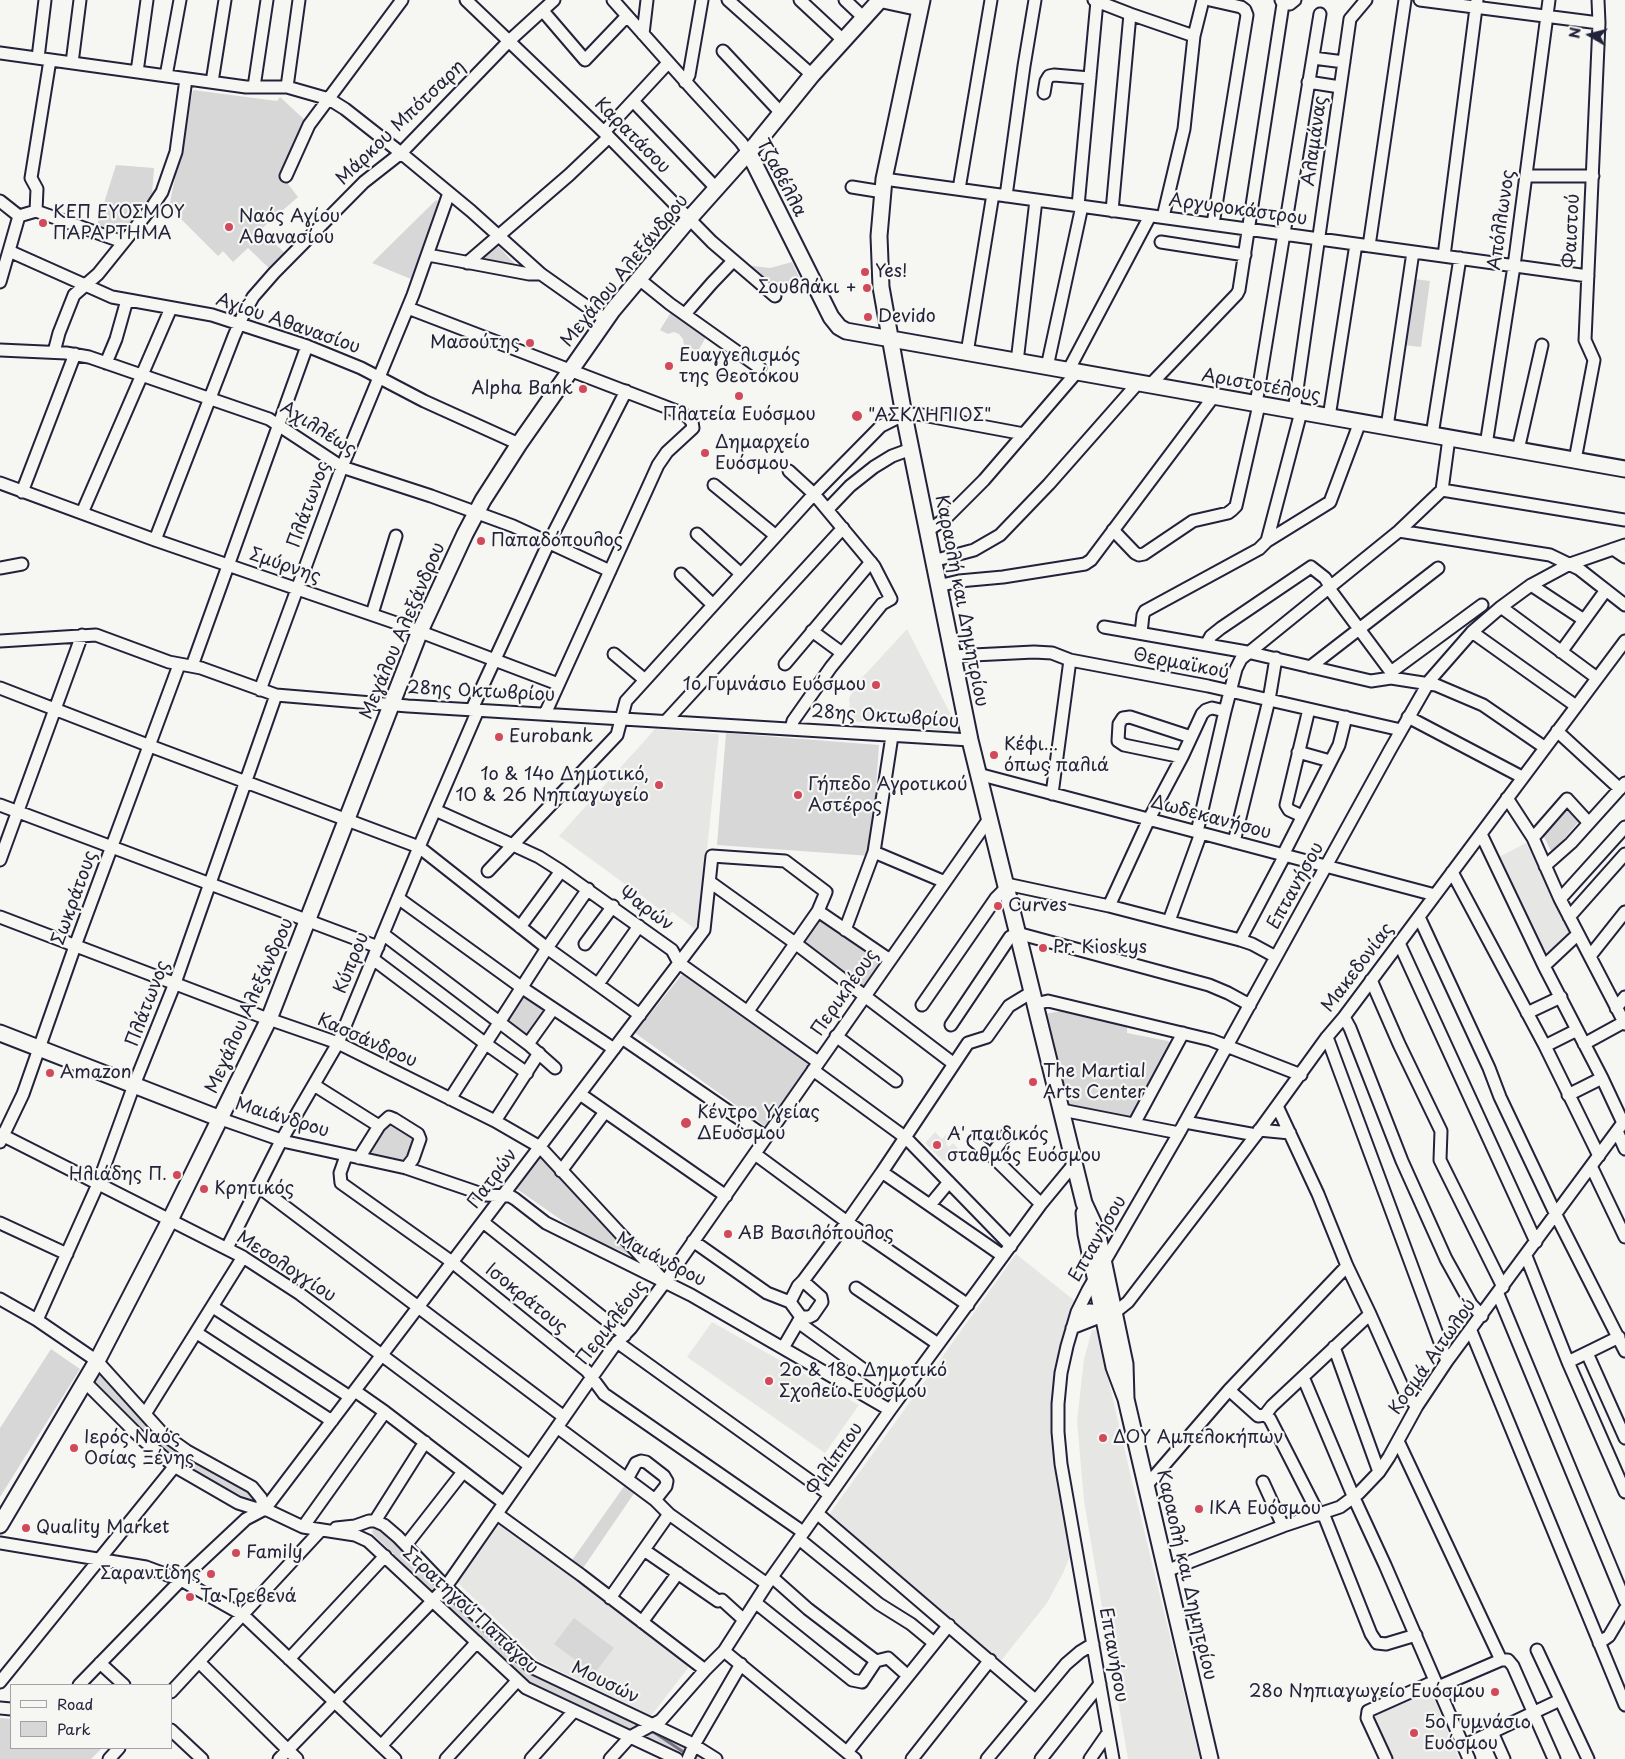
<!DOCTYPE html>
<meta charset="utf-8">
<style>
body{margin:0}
#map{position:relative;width:1625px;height:1759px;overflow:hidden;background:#f6f6f2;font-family:"Playpen Sans",sans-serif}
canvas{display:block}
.legend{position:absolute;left:10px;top:1684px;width:162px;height:65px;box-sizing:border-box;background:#f6f6f2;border:1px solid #a1a1a9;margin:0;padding:6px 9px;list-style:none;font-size:15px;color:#22223b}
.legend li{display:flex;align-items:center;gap:10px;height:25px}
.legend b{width:25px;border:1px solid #a1a1a9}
.north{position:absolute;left:1565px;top:10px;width:50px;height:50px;-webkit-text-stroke:4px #f6f6f2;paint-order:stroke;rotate:278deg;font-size:14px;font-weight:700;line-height:20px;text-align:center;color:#22223b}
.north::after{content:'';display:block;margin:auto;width:18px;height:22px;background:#22223b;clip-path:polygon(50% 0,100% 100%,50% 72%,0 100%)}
</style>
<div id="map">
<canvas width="1625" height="1759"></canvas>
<ul class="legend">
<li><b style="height:6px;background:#f6f6f2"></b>Road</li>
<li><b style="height:14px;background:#d7d7d7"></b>Park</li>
</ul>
<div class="north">N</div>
</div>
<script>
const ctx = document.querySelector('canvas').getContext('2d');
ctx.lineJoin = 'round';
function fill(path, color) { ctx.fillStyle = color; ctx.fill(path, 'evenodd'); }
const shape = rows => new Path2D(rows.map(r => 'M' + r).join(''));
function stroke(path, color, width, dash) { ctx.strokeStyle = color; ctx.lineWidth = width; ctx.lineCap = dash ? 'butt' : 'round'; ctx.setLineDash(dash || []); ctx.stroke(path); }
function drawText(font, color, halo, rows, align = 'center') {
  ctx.font = font + ' "Playpen Sans",sans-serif'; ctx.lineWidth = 4.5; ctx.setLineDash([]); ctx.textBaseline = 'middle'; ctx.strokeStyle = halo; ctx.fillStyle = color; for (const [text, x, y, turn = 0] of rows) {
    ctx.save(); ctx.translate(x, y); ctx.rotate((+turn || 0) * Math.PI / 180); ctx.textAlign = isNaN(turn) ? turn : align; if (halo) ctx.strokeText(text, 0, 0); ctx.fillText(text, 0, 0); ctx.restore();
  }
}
const built = shape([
 [907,629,954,721,948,731,851,721,849,698,859,681],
 [655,729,719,734,700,918,695,929,672,912,669,916,559,836],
 [1526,843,1571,934,1554,951,1543,956,1495,859],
 [935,1132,942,1139,946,1135,950,1139,946,1144,949,1147,953,1143,958,1148,944,1162,925,1143],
 [1016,1254,1075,1301,1065,1332,1058,1361,1052,1428,1054,1462,1070,1556,1063,1573,1047,1603,1000,1662,828,1516],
 [712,1322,859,1405,825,1453,687,1357],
 [1092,1330,1097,1330,1130,1473,1200,1759,1128,1759,1084,1501,1077,1421,1084,1359],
 [500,1523,691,1664,651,1716,539,1661,457,1582],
 [1431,1689,1459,1759,1392,1759,1372,1717]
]);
const green = shape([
 [193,90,277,101,280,97,307,122,282,176,298,197,260,230,287,255,271,270,248,248,233,262,223,251,218,256,169,207],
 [116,165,154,168,152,195,121,233,97,225],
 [436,200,438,201,411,279,372,263],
 [498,246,515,264,482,259],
 [792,262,800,279,775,292,745,265,770,268],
 [1414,279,1430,281,1421,347,1404,345],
 [671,312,706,337,698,351,684,345,683,339,679,334,674,332,668,334,660,330],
 [726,733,879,745,871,856,717,845],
 [1567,806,1580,820,1552,853,1543,835],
 [817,916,887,966,869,991,800,942],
 [684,972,810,1063,765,1126,635,1033],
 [522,993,547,1010,528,1040,504,1021],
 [1062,1011,1127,1027,1127,1033,1168,1041,1172,1045,1131,1119,1069,1107,1044,1014],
 [391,1122,419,1144,403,1163,366,1155],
 [540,1157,632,1256,580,1233,514,1187],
 [51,1349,80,1369,0,1497,0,1428],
 [98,1371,142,1416,252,1492,256,1502,244,1503,176,1461,92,1380],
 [625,1485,635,1492,581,1571,570,1563],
 [374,1528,379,1529,399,1547,522,1670,682,1746,701,1759,689,1759,520,1679,374,1535,372,1532],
 [574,1618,614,1648,594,1674,554,1644],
 [0,1718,11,1719,11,1748,102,1748,91,1759,0,1759]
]);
const stream = shape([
 [655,1733,688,1755]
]);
const minor = shape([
 [466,0,609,137,712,242,775,296],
 [613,0,694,91,741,142,749,153],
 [728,0,812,75],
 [800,0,843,40],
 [845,0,864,18],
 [1094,0,1130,14,1194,36],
 [1210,0,1241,7,1245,10,1247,15,1213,224],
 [1420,0,1599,23],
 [1283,4,1290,4,1295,0],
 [543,11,585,60,627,16],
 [643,34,647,0],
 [723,51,782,114],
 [0,53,246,87,287,87,329,99,345,109,401,153,471,211,541,274,606,320],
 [38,58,45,0],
 [1313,58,1344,62],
 [72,63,80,0],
 [137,72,147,0],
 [166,76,180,0],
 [212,82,225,0],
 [685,82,689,75,702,0],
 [1308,82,1340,87],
 [254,87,267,0],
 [287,87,299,0],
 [1044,93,1046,81,1049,76,1054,75,1090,78],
 [633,101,716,188],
 [604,132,668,63],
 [286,176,309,125,402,0],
 [1526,176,1593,176],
 [884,179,1588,276],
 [852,187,883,192],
 [959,189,991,0],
 [1006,196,1024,66,1035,0],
 [0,201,19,216,36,211,123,242],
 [1078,206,1097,1],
 [36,211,37,189,31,178,50,60],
 [1112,211,1130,14],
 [1163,217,1184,129,1194,36,1203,0],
 [1161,242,1245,255],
 [1369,246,1405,0],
 [9,251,112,297,212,315,307,346,361,368,424,401,519,444],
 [428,255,529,274,541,274],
 [1444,256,1477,0],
 [467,263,569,175,609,137],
 [639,279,670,304,760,368],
 [0,282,19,216],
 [408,308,679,412,688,417,692,422,693,428,667,452,658,465,545,714],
 [685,314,712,283,733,261],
 [0,350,66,353,89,357,269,419,342,467,431,496,513,526,610,571],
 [54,352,59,333,74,295,98,274,152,207,162,192,176,152,186,79],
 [967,353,993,194],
 [1017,362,1036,200],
 [106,363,116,339,127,300],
 [1047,367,1082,206],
 [1068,371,1150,216],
 [1150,385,1237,294,1239,290,1283,4,1281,0],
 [1256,404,1320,14],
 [1294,411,1350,19,1366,0],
 [1329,417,1356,244],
 [1387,427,1413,252],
 [1432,435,1460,258],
 [1486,445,1514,266,1549,0],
 [1518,450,1542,345],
 [1575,460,1594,360,1585,340,1599,23,1598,0],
 [789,471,814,494,874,566,891,599,882,604,831,667,793,721,791,729],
 [0,483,155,540,405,626,558,684],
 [714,485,776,536],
 [1442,490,1625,520],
 [22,492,75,354],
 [828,509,850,486,874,467,892,456,911,449],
 [82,513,171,308],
 [1113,530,1135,553,1139,555,1144,554,1193,521,1228,513,1232,510,1236,506,1259,405],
 [927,531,945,519,984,480,1077,372],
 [1399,531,1550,555,1579,569,1625,605],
 [697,534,741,574],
 [155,540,234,336,244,313,253,297,274,273,364,182,401,153,509,41,554,0],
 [1267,541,1301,412],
 [1613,549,1625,557],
 [933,561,974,550,1000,535,1049,484,1138,383],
 [0,568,22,564],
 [681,574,713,605],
 [1531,585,1584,620],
 [938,586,959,581,1003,577,1085,564,1091,560,1214,396],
 [1328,587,1391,672],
 [1501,607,1597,678],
 [372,614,396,536],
 [1104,627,1247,652,1371,681,1391,678,1436,685,1483,705,1544,747],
 [812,631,842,653],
 [1472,632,1576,706],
 [1141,633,1143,615,1145,611,1259,549,1267,541,1330,502,1360,422],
 [0,641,96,635,169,662,201,668,276,695,408,706,970,740],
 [1206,645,1211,636,1221,628,1311,567,1325,578,1330,586],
 [1561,652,1606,590],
 [614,654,645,680],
 [953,656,1034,652,1052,653,1070,660,1208,686,1401,730],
 [785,664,871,562],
 [192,666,307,346],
 [1310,667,1438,568],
 [1391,678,1391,672,1482,605],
 [0,688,150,746,419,847,547,948,640,1015],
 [260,690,342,467,413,295,449,193],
 [472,709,549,542,626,391],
 [1408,717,1522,777],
 [666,721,843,528],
 [1557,731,1620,789],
 [1298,752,1330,761],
 [1182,757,1124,745,1118,741,1119,724,1123,718,1130,717,1191,737],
 [978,774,1435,895],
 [1052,794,1070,660],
 [1507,798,1533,838,1560,899,1625,1024],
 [0,805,378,947],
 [435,810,513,845,539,857,561,871,672,950,679,963,818,1062],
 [1302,816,1289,810,1286,805,1309,709],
 [1197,832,1225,711,1236,669,1241,659,1399,531,1442,490,1449,438],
 [1481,834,1544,966,1602,1078,1623,1123],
 [1533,838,1567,799,1589,823],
 [1234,842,1269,700,1276,658],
 [874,852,945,882],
 [1283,855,1339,745,1346,717],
 [0,860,82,635],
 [1545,866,1571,843,1625,783],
 [488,871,617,735,626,701,814,494,881,426,901,416,917,414,1024,434],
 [1452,872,1545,1046,1599,1156],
 [710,882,795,943,954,1064],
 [398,898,521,987,614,1049],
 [1560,899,1625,827],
 [1109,906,1149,819,1182,757,1202,714,1206,710,1212,708,1225,711],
 [818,911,890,960],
 [0,917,260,1016,338,1043,495,1121,540,1147,665,1282],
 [1419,917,1489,1068,1500,1097,1556,1215,1625,1351],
 [1569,917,1625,854],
 [1169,921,1201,833],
 [520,927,561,871],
 [845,930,874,852,892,736],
 [383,934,528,1044,555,1068],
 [1240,940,1285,855],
 [1399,943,1536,1242],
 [585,944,613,906],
 [1590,956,1625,912],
 [373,959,486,1044,527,1073],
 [1544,966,1578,934],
 [1371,980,1399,1044,1441,1131,1440,1160,1503,1287],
 [598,984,639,926],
 [1035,1004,1048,1001,1211,1040,1301,1075],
 [922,1005,996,898,1007,887,1011,885,1109,906,1240,940,1252,944,1276,957],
 [1616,1008,1625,997],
 [1527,1013,1561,997],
 [1344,1017,1350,1028,1402,1161,1446,1259,1471,1304,1482,1316],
 [951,1025,1010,937,1017,933,1209,985,1228,993,1250,1005],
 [836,1036,896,1081],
 [1327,1037,1447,1361],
 [622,1038,766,1137],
 [528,1044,553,1009],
 [1584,1044,1624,1022],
 [1545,1046,1577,1030],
 [813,1070,906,1138,1011,1246],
 [314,1085,379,1126],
 [580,1094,726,1196],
 [1568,1095,1602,1078],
 [450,1099,547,948,588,889],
 [1277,1106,1318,1194,1347,1266,1370,1314,1406,1395,1417,1406],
 [1060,1108,1067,1111,1179,1133],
 [221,1119,287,1142,406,1168,485,1195,510,1196,515,1199,546,1223,691,1295,890,1410],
 [495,1121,539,1053],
 [1185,1122,1256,1135],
 [1134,1124,1183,1033],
 [1259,1130,1290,1133],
 [1617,1131,1625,1149],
 [0,1134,243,1257,300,1294,530,1466],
 [1006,1135,991,1155,1041,1204],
 [974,1141,991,1155],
 [0,1142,23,1094,75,946,179,665],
 [755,1154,847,1222,968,1305],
 [346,1156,340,1173,341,1183,452,1262,587,1371,604,1394,803,1532],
 [359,1158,379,1126,389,1117,394,1119,418,1134,420,1139,413,1159,406,1168],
 [1591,1166,1625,1237],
 [561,1171,605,1112],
 [882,1172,1003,1256],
 [259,1187,564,1417],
 [930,1205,949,1182],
 [483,1222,625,1335],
 [0,1223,67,1254],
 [693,1241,767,1293,790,1302],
 [227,1248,281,1141,338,1043,419,847,478,710],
 [1526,1256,1568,1362,1625,1492],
 [803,1281,847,1222,882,1172,968,1043,987,1037,1009,1006,1032,992],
 [856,1288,938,1344],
 [1498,1294,1625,1601],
 [0,1299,37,1320,97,1361,163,1434,187,1451,252,1487,261,1498,265,1509],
 [213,1307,350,1397],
 [37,1320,98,1184,134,1085,175,983,276,695],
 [1075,1320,1089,1310,1108,1311],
 [798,1322,900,1396],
 [1072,1328,1118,1310,1128,1302,1256,1135,1327,1037,1344,1017,1625,641],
 [1471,1331,1625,1705],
 [197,1333,332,1421],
 [617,1342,830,1495],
 [1334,1347,1379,1472],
 [783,1348,801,1317,809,1317,813,1315,822,1302,821,1297,803,1281,798,1286,790,1302,801,1317],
 [1587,1353,1625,1438],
 [1568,1362,1619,1337],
 [1303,1377,1354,1498,1385,1565,1469,1759],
 [84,1381,142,1439,174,1466,238,1503,254,1508,265,1509,303,1527,355,1535,368,1541,526,1688,677,1759],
 [1229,1390,1258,1416,1265,1415,1270,1419,1319,1515],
 [355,1391,385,1412,504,1503],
 [145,1414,243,1257],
 [1265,1415,1272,1406,1370,1314],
 [557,1427,655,1500,669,1514,767,1584],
 [1398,1441,1501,1660],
 [627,1479,636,1463,641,1461,646,1462,664,1476,667,1481,666,1486,655,1500],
 [1263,1482,1283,1526],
 [1146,1486,1229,1390,1347,1266],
 [1323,1513,1371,1634,1377,1643,1386,1644,1416,1635],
 [497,1514,581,1575,705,1670],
 [818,1514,1035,1700],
 [375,1521,425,1442],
 [303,1527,385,1412],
 [336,1528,355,1526,369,1521,375,1521,384,1525,398,1537,446,1587,531,1667,689,1742,716,1759],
 [799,1539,879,1604,911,1624,934,1643],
 [0,1543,146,1567,181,1580,243,1615,395,1759],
 [406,1545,463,1472],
 [644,1550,718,1601,722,1600,744,1620],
 [1166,1571,1283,1526,1340,1507,1359,1493,1379,1472,1389,1457,1417,1406,1447,1361,1625,1120],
 [772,1577,808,1609,876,1661],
 [610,1598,669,1514],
 [756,1603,852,1680,862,1682,876,1661],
 [642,1622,678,1573],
 [1599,1643,1609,1636,1625,1609],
 [1537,1650,1588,1759],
 [724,1651,855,1759],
 [289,1659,385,1556],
 [876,1661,888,1658,908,1676],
 [199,1662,297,1759],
 [100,1663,124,1685],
 [0,1682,187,1451],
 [79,1685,181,1580,246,1519,265,1509,704,930,712,856,785,861,826,892,818,911,748,1011],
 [1438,1687,1501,1660,1508,1660,1513,1666,1554,1759],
 [171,1692,321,1530],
 [0,1708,11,1709],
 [171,1730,202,1759],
 [1492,1732,1504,1759],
 [381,1746,477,1642],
 [1463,1746,1560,1700],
 [847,1752,949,1625],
 [109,1759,119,1748],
 [279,1759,444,1589,452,1578,592,1377,614,1346,631,1328,665,1282,989,819],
 [446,1759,517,1681],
 [531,1759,574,1711],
 [610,1759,630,1737,661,1720,705,1670,724,1651,767,1584,890,1410,1041,1204,1074,1164],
 [688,1759,694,1745,741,1664],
 [912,1759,990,1660],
 [987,1759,1066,1664,1080,1652,1093,1644],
 [1041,1759,1100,1684],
 [1090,1759,1108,1733],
 [1113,1759,1061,1464,1058,1432,1058,1404,1061,1373,1067,1346,1077,1312,1088,1290,1179,1133,1390,750,1430,680,1472,632,1501,607,1531,585,1570,564,1625,545],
 [1386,1759,1367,1718,1368,1711,1435,1681]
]);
const major = shape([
 [883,0,920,8],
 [922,0,884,179,879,236,881,287,904,415,970,740,1084,1203,1097,1231,1125,1364,1126,1399],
 [749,153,831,317,839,327,846,331,1625,469],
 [0,1033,221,1119],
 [1084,1213,1086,1234,1114,1367,1126,1399,1210,1759],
 [0,1525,97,1361,170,1220,269,1019,420,631,465,534,483,500,519,444,612,311,689,219,756,144,812,75,880,0]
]);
const markers = [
 [43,223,5,"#d1495b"],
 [229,227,5,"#d1495b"],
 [865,272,5,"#d1495b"],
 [867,288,5,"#d1495b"],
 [868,317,5,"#d1495b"],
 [530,343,5,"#d1495b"],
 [669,366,5,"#d1495b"],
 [583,389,5,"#d1495b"],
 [739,396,5,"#d1495b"],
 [857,416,6,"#d1495b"],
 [705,453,5,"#d1495b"],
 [481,541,5,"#d1495b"],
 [876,685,5,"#d1495b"],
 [499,737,5,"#d1495b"],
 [994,755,5,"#d1495b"],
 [659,785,5,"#d1495b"],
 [798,795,5,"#d1495b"],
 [998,906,5,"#d1495b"],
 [1043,948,5,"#d1495b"],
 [50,1073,5,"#d1495b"],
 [1033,1082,5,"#d1495b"],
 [686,1123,6,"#d1495b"],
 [937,1145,5,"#d1495b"],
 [177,1175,5,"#d1495b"],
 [204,1189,5,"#d1495b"],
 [728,1234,5,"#d1495b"],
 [769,1381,5,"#d1495b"],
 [1103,1438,5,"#d1495b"],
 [74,1448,5,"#d1495b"],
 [1199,1509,5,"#d1495b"],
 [26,1528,5,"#d1495b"],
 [236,1553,5,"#d1495b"],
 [211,1574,5,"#d1495b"],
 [190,1597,5,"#d1495b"],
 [1495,1692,5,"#d1495b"],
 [1414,1733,5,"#d1495b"]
];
const streetNames = [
 ["Μάρκου Μπότσαρη",401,123,-44],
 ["Καρατάσου",632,136,45],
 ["Αλαμάνας",1315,141,-82],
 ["Τζαβέλλα",781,178,62],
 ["Αργυροκάστρου",1238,210,8],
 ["Απόλλωνος",1502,220,-82],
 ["Φαιστού",1572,231,-87],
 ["Μεγάλου Αλεξάνδρου",625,271,-51],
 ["Αγίου Αθανασίου",288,324,19],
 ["Αριστοτέλους",1261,386,10],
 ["Αχιλλέως",318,429,32],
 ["Πλάτωνος",309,505,-70],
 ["Σμύρνης",285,566,19],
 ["Καραολή και Δημητρίου",961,601,79],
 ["Μεγάλου Αλεξάνδρου",403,631,-67],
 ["Θερμαϊκού",1181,664,11],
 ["28ης Οκτωβρίου",481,692,3],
 ["28ης Οκτωβρίου",885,717,4],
 ["Δωδεκανήσου",1211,818,15],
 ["Επτανήσου",1296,886,-61],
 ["Σωκράτους",75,898,-70],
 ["Ψαρών",646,909,36],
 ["Κύπρου",352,963,-68],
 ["Μακεδονίας",1358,968,-53],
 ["Περικλέους",845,993,-55],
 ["Πλάτωνος",148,1004,-69],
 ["Μεγάλου Αλεξάνδρου",250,1006,-66],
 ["Κασσάνδρου",367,1041,24],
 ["Μαιάνδρου",282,1118,17],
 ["Πατρών",493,1179,-53],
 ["Επτανήσου",1098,1239,-60],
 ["Μαιάνδρου",661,1260,27],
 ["Μεσολογγίου",286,1267,33],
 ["Ισοκράτους",526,1299,39],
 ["Περικλέους",612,1323,-52],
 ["Κοσμά Αιτωλού",1433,1357,-55],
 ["Φιλίππου",835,1459,-55],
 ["Καραολή και Δημητρίου",1186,1575,77],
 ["Στρατηγού Παπάγου",470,1611,43],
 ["Επτανήσου",1113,1655,80],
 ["Μουσών",605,1683,26]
];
const poiNames = [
 ["ΚΕΠ ΕΥΟΣΜΟΥ",53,213],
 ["ΠΑΡΑΡΤΗΜΑ",53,234],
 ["Ναός Αγίου",239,217],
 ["Αθανασίου",239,238],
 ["Yes!",875,272],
 ["Σουβλάκι +",857,288,"right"],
 ["Devido",878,317],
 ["Μασούτης",520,343,"right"],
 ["Ευαγγελισμός",679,356],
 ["της Θεοτόκου",679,377],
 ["Alpha Bank",573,389,"right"],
 ["Πλατεία Ευόσμου",739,415,"center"],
 ["\"ΑΣΚΛΗΠΙΟΣ\"",868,416],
 ["Δημαρχείο",715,443],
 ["Ευόσμου",715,464],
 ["Παπαδόπουλος",491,541],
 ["1ο Γυμνάσιο Ευόσμου",866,685,"right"],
 ["Eurobank",509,737],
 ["Κέφι...",1004,745],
 ["όπως παλιά",1004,766],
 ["1ο & 14ο Δημοτικό,",649,775,"right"],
 ["10 & 26 Νηπιαγωγείο",649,796,"right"],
 ["Γήπεδο Αγροτικού",808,785],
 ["Αστέρος",808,806],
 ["Curves",1008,906],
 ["Pr. Kioskys",1053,948],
 ["The Martial",1043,1072],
 ["Arts Center",1043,1093],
 ["Amazon",60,1073],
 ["Κέντρο Υγείας",697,1113],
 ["ΔΕυόσμου",697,1134],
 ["Α' παιδικός",947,1135],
 ["σταθμός Ευόσμου",947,1156],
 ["Ηλιάδης Π.",167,1175,"right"],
 ["Κρητικός",214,1189],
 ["ΑΒ Βασιλόπουλος",738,1234],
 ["2ο & 18ο Δημοτικό",779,1371],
 ["Σχολείο Ευόσμου",779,1392],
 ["Ιερός Ναός",84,1438],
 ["Οσίας Ξένης",84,1459],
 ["ΔΟΥ Αμπελοκήπων",1113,1438],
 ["ΙΚΑ Ευόσμου",1209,1509],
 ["Quality Market",36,1528],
 ["Family",246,1553],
 ["Σαραντίδης",201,1574,"right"],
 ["Τα Γρεβενά",200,1597],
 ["28ο Νηπιαγωγείο Ευόσμου",1485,1692,"right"],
 ["5ο Γυμνάσιο",1424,1723],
 ["Ευόσμου",1424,1744]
];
fill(built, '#e6e6e4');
fill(green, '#d7d7d7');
stroke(stream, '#757583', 3);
stroke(minor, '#22223b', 15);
stroke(major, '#22223b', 19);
stroke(minor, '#f6f6f2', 11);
stroke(major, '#f6f6f2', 15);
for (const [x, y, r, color] of markers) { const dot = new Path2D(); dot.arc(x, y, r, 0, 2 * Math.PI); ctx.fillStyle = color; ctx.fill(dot); stroke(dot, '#f6f6f2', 2); }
drawText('18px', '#22223b', '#f6f6f2', streetNames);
drawText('18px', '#22223b', '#f6f6f2', poiNames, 'left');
</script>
